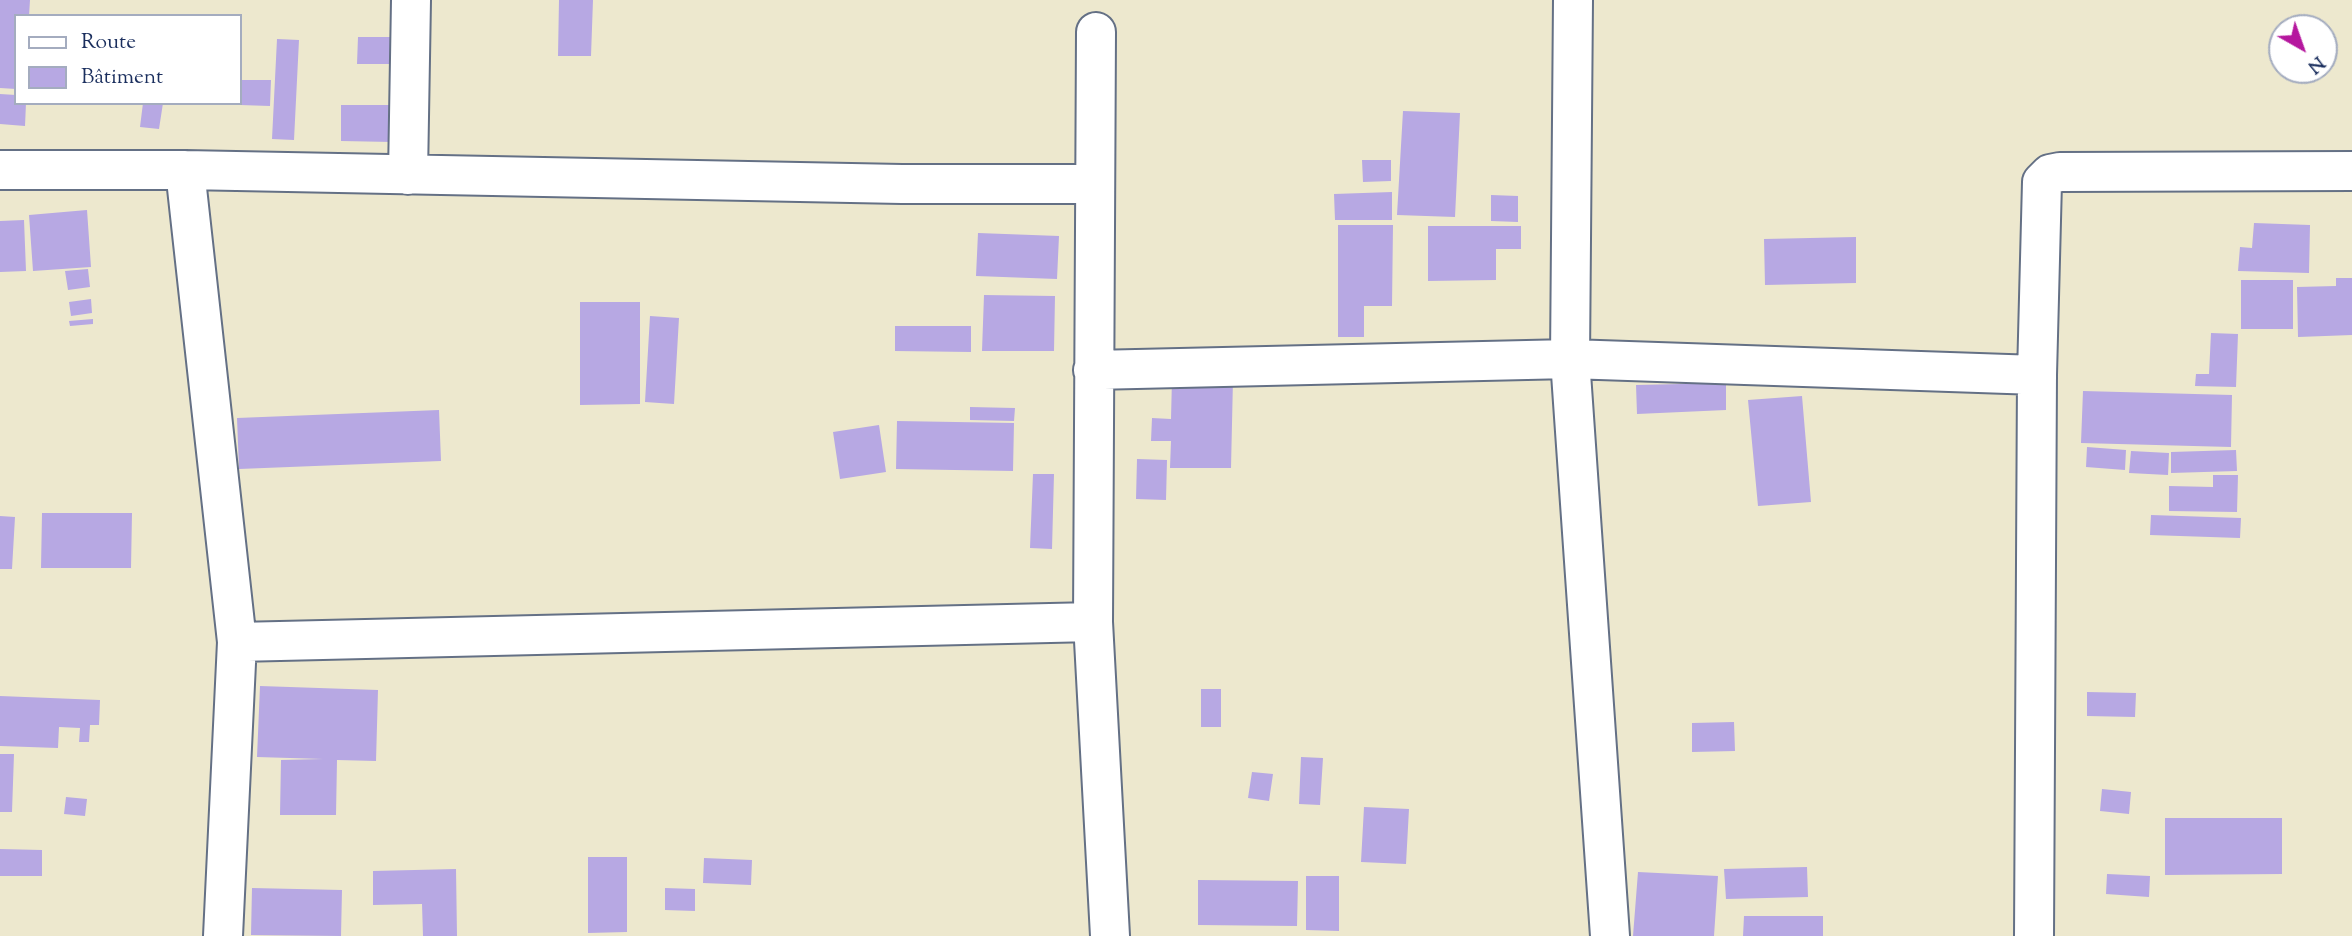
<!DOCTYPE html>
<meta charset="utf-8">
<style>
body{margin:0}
#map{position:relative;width:2352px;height:936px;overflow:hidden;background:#ede8ce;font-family:"Sorts Mill Goudy",serif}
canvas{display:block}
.legend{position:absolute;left:14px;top:14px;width:228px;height:91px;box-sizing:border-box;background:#fff;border:2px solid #a4acbf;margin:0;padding:9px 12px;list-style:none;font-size:21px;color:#1b2f5e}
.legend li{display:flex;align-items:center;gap:14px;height:35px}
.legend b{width:35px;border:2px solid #a4acbf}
.north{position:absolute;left:2268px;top:14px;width:70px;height:70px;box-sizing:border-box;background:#fff;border:2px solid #a4acbf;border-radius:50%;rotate:140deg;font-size:19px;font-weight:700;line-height:28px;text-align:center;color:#1b2f5e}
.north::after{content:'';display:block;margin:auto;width:24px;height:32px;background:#b5179e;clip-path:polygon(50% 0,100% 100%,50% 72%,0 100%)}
</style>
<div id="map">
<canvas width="2352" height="936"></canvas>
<ul class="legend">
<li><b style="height:9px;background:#fff"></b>Route</li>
<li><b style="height:19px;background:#b7a8e3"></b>Bâtiment</li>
</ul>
<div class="north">N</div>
</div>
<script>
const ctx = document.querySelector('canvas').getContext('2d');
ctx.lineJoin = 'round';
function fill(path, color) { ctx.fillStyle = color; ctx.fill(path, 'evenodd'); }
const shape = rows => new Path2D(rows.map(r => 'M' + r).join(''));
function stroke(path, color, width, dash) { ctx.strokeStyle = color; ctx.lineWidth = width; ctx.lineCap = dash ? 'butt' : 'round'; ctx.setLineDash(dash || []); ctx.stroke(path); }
const building = shape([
 [0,0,30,0,29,16,16,16,16,89,0,88],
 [559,0,593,0,591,56,558,56],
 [358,37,394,37,394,64,357,64],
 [277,39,299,40,294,140,272,139],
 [240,80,271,80,270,106,240,105],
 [0,94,16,95,16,103,26,103,25,126,0,124],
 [143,103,163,103,159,129,140,127],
 [341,105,393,105,392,142,341,141],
 [1403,111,1460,113,1455,217,1397,215],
 [1362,160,1391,160,1391,181,1363,182],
 [1392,192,1392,220,1335,220,1334,194],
 [1491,195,1518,196,1518,222,1491,221],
 [87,210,91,267,33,271,29,215],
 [24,220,26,271,0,272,0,221],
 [2254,223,2310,225,2309,273,2238,271,2240,247,2252,248],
 [1338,225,1393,225,1392,306,1364,306,1364,337,1338,337],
 [1428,226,1521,226,1521,249,1496,249,1496,280,1428,281],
 [978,233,1059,236,1057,279,976,276],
 [1856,237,1856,283,1765,285,1764,239],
 [88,269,90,287,68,290,65,271],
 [2336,278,2352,278,2352,335,2298,337,2297,287,2336,286],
 [2241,280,2293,280,2293,329,2241,329],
 [984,295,1055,296,1054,351,982,351],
 [91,299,92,313,71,316,69,302],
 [580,302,640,302,640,404,580,405],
 [650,316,679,318,674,404,645,402],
 [93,319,93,324,70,326,69,321],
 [895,326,971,326,971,352,895,351],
 [2211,333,2238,334,2236,387,2195,386,2196,374,2209,374],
 [1172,378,1233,379,1231,468,1170,468,1171,441,1151,441,1152,418,1171,419],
 [1726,383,1726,410,1637,414,1636,385],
 [2083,391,2232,395,2231,447,2081,443],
 [1802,396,1811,502,1758,506,1748,400],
 [970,407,1015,408,1014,421,970,420],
 [439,410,441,461,239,469,237,418],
 [897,421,1014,423,1013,471,896,469],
 [879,425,886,472,840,479,833,432],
 [2087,447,2126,450,2125,470,2086,467],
 [2236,450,2237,471,2171,473,2171,452],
 [2131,451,2169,453,2168,475,2129,473],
 [1137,459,1167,460,1166,500,1136,499],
 [1033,474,1054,474,1052,549,1030,548],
 [2213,475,2238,475,2237,512,2169,511,2169,486,2213,487],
 [42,513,132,513,131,568,41,568],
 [2151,515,2241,518,2240,538,2150,535],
 [0,516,15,517,12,569,0,569],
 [260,686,378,690,376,761,337,760,336,815,280,815,281,760,323,759,257,757],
 [1201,689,1221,689,1221,727,1201,727],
 [2087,692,2136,693,2135,717,2087,716],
 [0,696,100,700,99,725,90,725,89,742,79,742,80,728,59,727,58,748,0,746],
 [1734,722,1735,751,1692,752,1692,723],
 [0,754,14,754,12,812,0,812],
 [1301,757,1323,758,1320,805,1299,804],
 [1252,772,1273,774,1269,801,1248,798],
 [2102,789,2131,792,2129,814,2100,811],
 [66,797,87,799,85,816,64,814],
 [1364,807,1409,809,1406,864,1361,862],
 [2165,818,2282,818,2282,874,2165,875],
 [0,849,42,850,42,876,0,876],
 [588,857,627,857,627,932,588,933],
 [704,858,752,860,751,885,703,883],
 [1807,867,1808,897,1726,899,1724,869],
 [456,869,457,936,423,936,422,904,373,905,373,871],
 [1638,872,1718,876,1714,936,1633,936],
 [2107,874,2150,876,2149,897,2106,894],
 [1306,876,1339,876,1339,931,1306,930],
 [1198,880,1298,881,1297,926,1198,925],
 [252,888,342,890,341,936,251,935],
 [665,888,695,889,695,911,665,910],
 [1744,916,1823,916,1823,936,1743,936]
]);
const minor = shape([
 [1573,0,1570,359,1610,936],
 [1096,32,1093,622,1110,936],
 [0,170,185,170,902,184,1094,184],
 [185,170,237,642,223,936],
 [408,175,411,0],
 [1093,370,1570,359,2037,375],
 [237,642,1093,622],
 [2034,936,2037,375,2042,182,2050,174,2060,172,2352,171]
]);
fill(building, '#b7a8e3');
stroke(minor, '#647085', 42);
stroke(minor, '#fff', 38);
</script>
